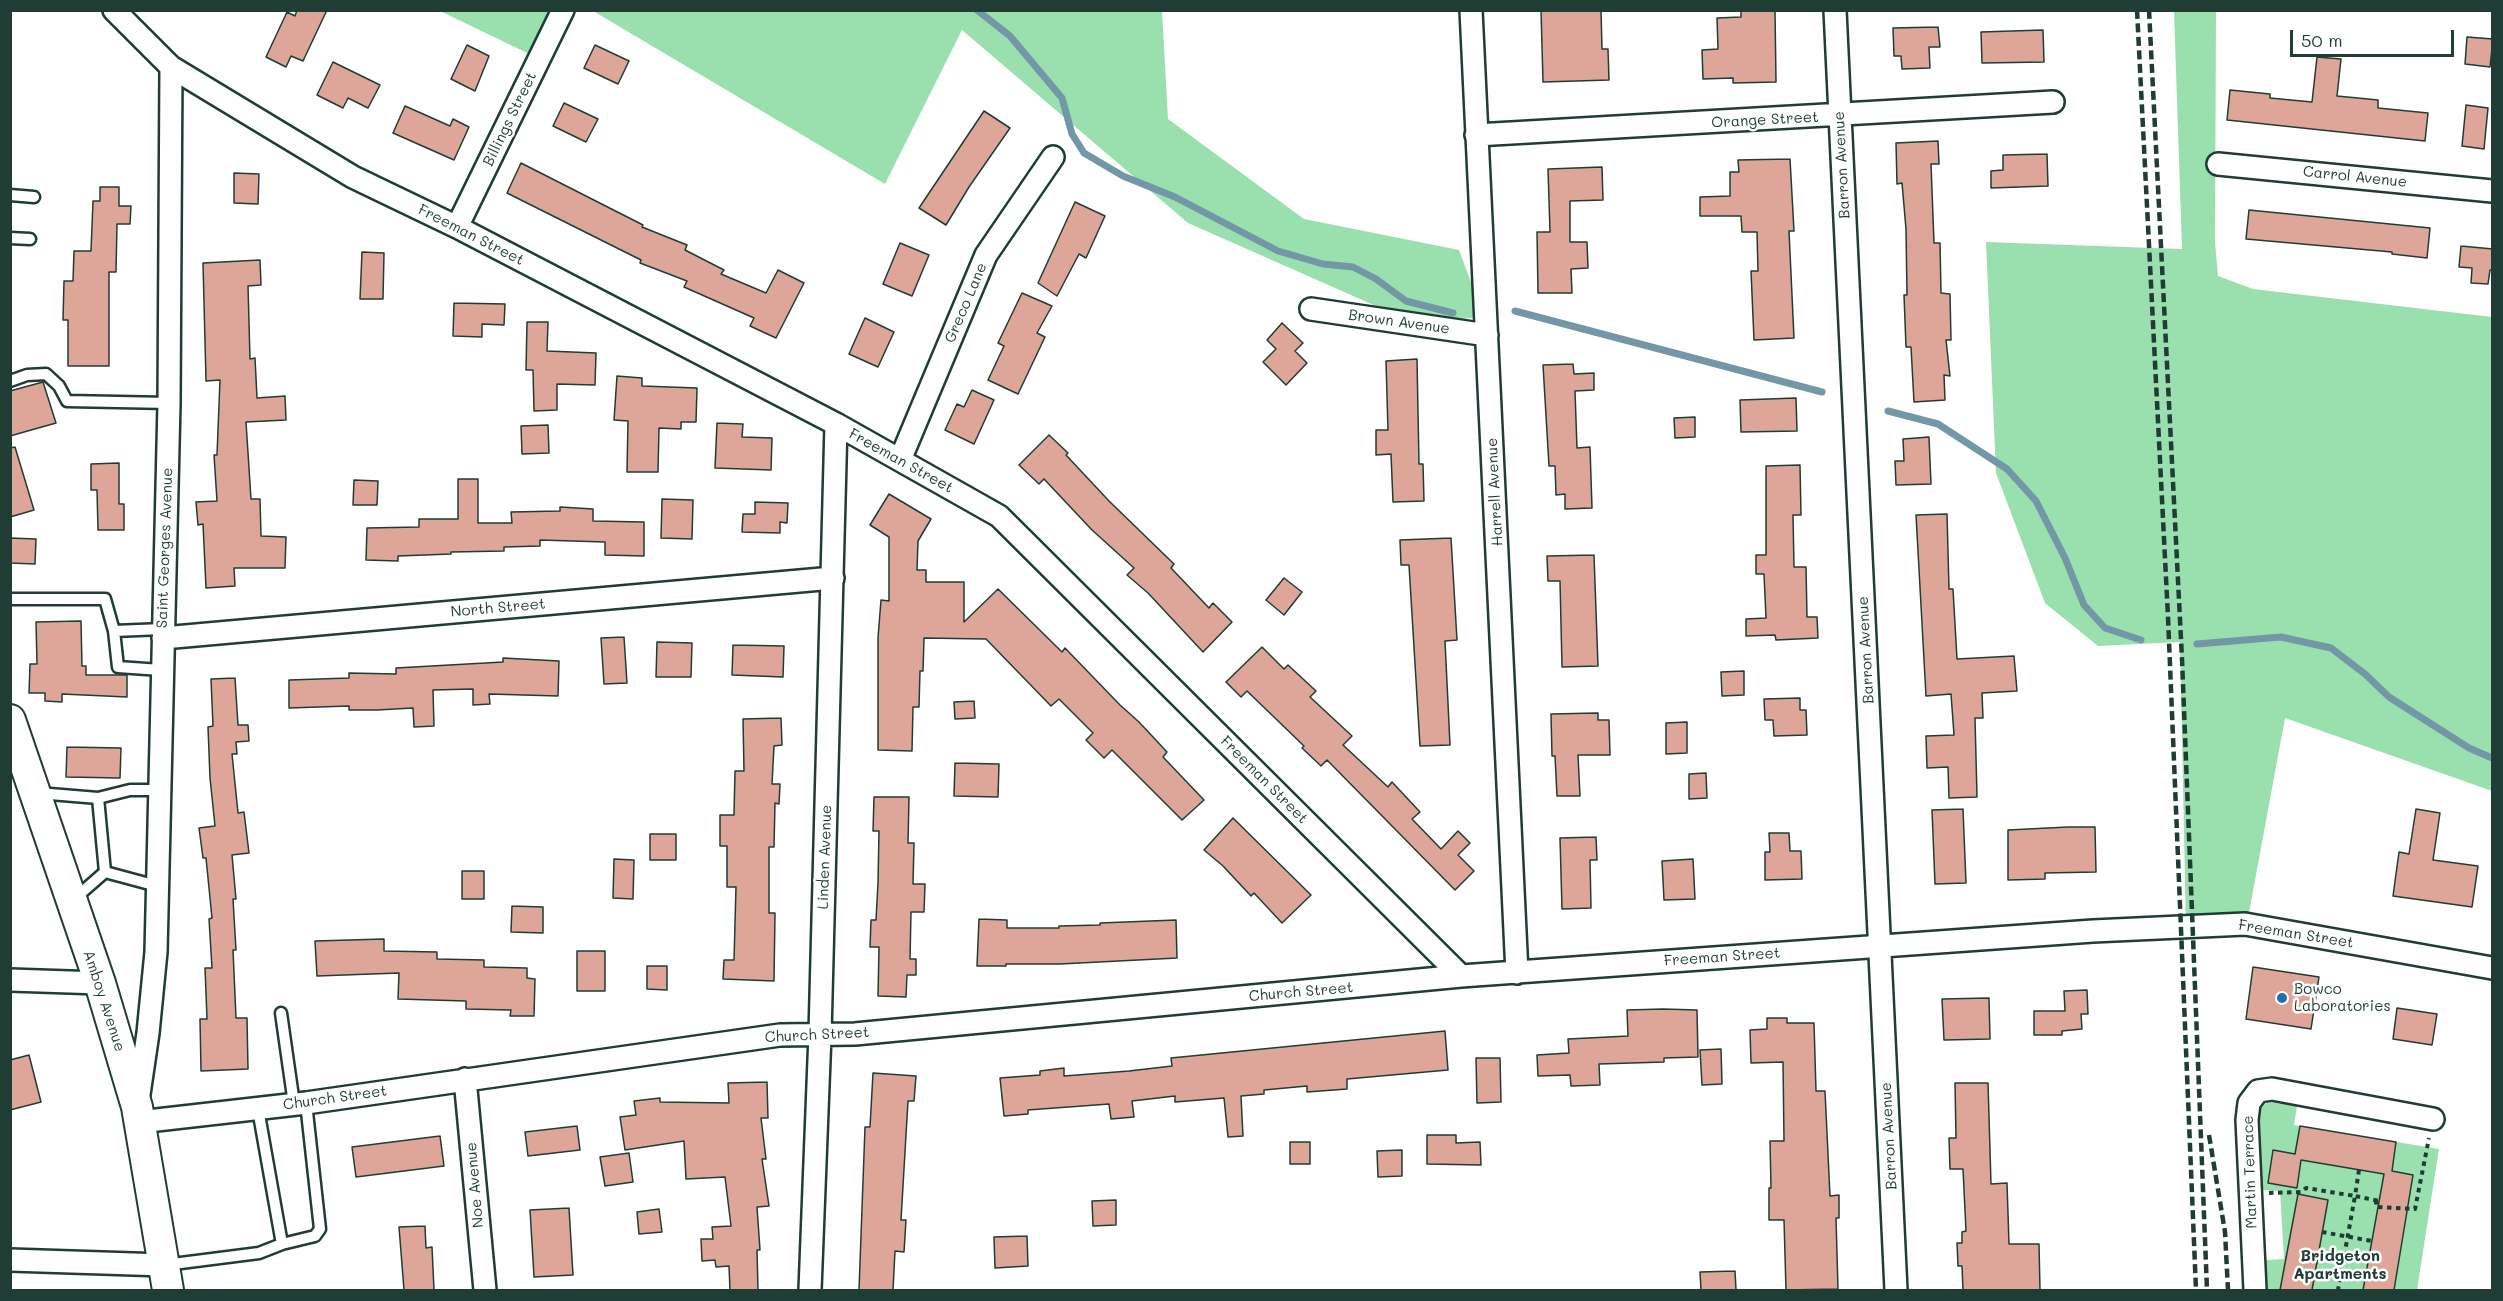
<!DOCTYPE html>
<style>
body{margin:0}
#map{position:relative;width:2503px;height:1301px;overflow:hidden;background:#fff;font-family:Mali,sans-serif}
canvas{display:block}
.frame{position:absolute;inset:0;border:12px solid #1f3d34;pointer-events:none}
.scale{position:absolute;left:2290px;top:30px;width:164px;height:27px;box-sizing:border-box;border:3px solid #1f3d34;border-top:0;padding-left:8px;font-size:18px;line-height:21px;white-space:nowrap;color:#1f3d34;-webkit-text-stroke:4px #fff;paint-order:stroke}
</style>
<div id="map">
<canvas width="2503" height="1301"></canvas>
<div class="frame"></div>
<div class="scale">50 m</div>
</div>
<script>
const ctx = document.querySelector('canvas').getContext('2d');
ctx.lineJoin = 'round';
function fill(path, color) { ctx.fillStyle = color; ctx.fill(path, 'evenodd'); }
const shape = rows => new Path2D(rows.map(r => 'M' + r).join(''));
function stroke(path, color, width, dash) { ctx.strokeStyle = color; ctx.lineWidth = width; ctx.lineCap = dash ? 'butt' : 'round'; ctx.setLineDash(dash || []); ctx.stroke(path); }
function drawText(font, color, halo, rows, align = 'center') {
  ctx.font = font + ' Mali,sans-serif'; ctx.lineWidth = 5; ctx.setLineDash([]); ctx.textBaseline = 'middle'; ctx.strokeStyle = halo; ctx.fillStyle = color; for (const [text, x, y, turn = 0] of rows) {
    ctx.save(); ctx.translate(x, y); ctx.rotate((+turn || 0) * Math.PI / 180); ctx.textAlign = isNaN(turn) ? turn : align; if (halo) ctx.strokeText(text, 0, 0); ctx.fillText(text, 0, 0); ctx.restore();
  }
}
const green = shape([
 [440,11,576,11,546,62],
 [593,11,1162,11,1168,119,1304,219,1459,250,1484,317,1412,322,1188,223,962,30,885,184],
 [2174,11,2216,11,2215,242,2218,276,2253,289,2492,317,2492,791,2285,718,2246,929,2186,928,2180,642,2098,646,2045,603,1996,473,1986,242,2182,249],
 [2267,1102,2297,1106,2294,1125,2439,1149,2417,1290,2267,1290,2266,1260,2284,1259,2280,1191,2262,1190,2258,1112]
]);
const stream = shape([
 [977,10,1010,36,1062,98,1072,134,1084,153,1123,176,1175,197,1278,251,1323,264,1353,267,1376,279,1406,301,1453,313],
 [1515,311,1822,392],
 [1888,411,1938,424,2007,469,2036,501,2065,558,2084,605,2105,628,2141,640],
 [2197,644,2281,637,2331,648,2365,674,2389,697,2469,748,2492,758]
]);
const building = shape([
 [297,10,327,10,303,61,291,56,286,67,266,57,287,12,295,16,297,10],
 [1541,10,1601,10,1602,49,1608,49,1609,80,1543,82,1541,10],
 [1741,10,1775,10,1776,82,1733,83,1733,78,1703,79,1702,50,1718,49,1717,18,1741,17,1741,10],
 [1938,27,1940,47,1929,47,1930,68,1902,69,1901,56,1894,56,1893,28,1938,27],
 [2043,30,2044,62,1982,63,1981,32,2043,30],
 [2467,37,2493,39,2490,67,2465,64,2467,37],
 [467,45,489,56,475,91,451,79,467,45],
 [595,45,629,61,618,84,584,68,595,45],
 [2317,57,2341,59,2337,96,2378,100,2378,108,2428,113,2425,141,2227,120,2230,90,2270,94,2270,98,2312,102,2317,57],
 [333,62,380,85,368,108,348,98,343,108,317,95,333,62],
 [564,103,598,119,586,142,553,126,564,103],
 [2466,105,2488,108,2484,149,2462,146,2466,105],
 [405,106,450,126,453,119,469,127,454,160,393,133,405,106],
 [984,111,1010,128,969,187,946,225,919,208,984,111],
 [1938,141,1939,164,1931,164,1934,243,1940,243,1941,293,1950,294,1951,340,1946,340,1950,376,1944,375,1945,400,1914,402,1911,347,1906,347,1904,295,1907,295,1906,229,1902,183,1897,184,1896,143,1938,141],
 [2047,154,2048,186,1991,188,1991,171,2003,170,2003,155,2047,154],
 [1790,159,1794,231,1789,231,1794,338,1754,340,1751,271,1758,271,1757,232,1742,232,1741,216,1700,216,1700,197,1730,196,1730,172,1739,172,1738,160,1790,159],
 [521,163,643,225,642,227,687,245,685,250,724,270,721,274,766,293,778,270,804,283,776,338,750,326,754,318,684,287,687,281,640,263,641,260,507,193,521,163],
 [1602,167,1603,200,1570,201,1570,242,1587,242,1588,268,1571,269,1572,293,1538,293,1537,232,1550,232,1548,169,1602,167],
 [234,173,259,174,258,204,234,203,234,173],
 [100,187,119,187,119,206,131,206,130,224,117,224,116,272,109,272,109,366,68,366,68,320,63,320,64,281,73,281,74,251,91,251,93,201,100,201,100,187],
 [1075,202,1105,216,1086,258,1079,254,1057,296,1038,283,1075,202],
 [2249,210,2430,228,2427,258,2392,254,2392,252,2246,239,2249,210],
 [900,243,929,255,912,296,883,284,900,243],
 [2461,246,2493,249,2493,270,2490,270,2488,284,2471,283,2472,268,2459,267,2461,246],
 [362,252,384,253,383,299,360,299,362,252],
 [260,260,261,285,248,286,250,359,255,358,257,398,285,396,286,420,246,422,251,499,260,499,261,536,286,537,285,568,234,568,235,586,206,588,203,524,198,525,196,502,217,501,214,455,217,455,220,380,206,381,203,263,260,260],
 [1022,293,1052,306,1037,333,1045,337,1018,394,988,380,1004,346,998,343,1022,293],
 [454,303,505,304,504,325,482,324,482,337,453,336,454,303],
 [865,318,894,332,878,367,849,354,865,318],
 [527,322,548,322,547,351,596,353,595,385,557,384,557,410,534,411,533,370,526,370,527,322],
 [1282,323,1303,343,1295,351,1307,363,1286,385,1263,362,1276,349,1267,340,1282,323],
 [1417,359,1419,464,1423,464,1424,501,1393,502,1391,454,1376,455,1376,430,1388,430,1386,361,1417,359],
 [1573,364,1574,374,1594,373,1594,390,1575,391,1577,448,1590,447,1592,508,1565,509,1565,494,1556,495,1555,466,1549,466,1543,365,1573,364],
 [617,376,642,378,642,386,697,388,696,422,681,422,681,429,659,428,658,472,627,472,628,421,614,420,617,376],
 [43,382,56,423,10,436,10,391,43,382],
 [972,390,994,400,974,444,945,430,957,404,964,407,972,390],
 [1796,398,1797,431,1741,432,1740,400,1796,398],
 [1695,417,1695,437,1675,438,1674,418,1695,417],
 [717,423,743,424,742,437,772,438,771,470,715,468,717,423],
 [548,425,549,453,522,454,521,426,548,425],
 [1049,435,1068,453,1066,455,1109,501,1174,564,1171,568,1209,608,1213,603,1232,622,1203,652,1148,593,1127,575,1134,568,1092,530,1044,479,1039,484,1019,465,1049,435],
 [1929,437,1931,484,1896,485,1895,461,1904,461,1903,439,1929,437],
 [15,447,34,510,10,517,10,448,15,447],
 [119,463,119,504,124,504,124,530,98,530,97,490,91,490,91,464,119,463],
 [1800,465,1801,515,1793,515,1794,567,1806,567,1807,617,1817,617,1818,638,1776,640,1775,635,1746,636,1746,619,1766,618,1764,574,1756,574,1756,555,1766,555,1766,466,1800,465],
 [458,479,478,479,478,523,512,523,511,512,560,511,560,507,593,509,593,521,644,522,644,556,605,555,605,542,540,540,540,546,504,547,504,551,451,552,451,554,398,556,398,561,366,560,367,528,419,527,419,519,458,519,458,479],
 [354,480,378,481,377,505,353,505,354,480],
 [889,494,931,519,918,541,917,570,926,570,926,582,964,582,964,622,998,589,1062,652,1065,648,1120,705,1139,722,1167,752,1163,757,1204,800,1182,820,1112,750,1104,758,1086,740,1093,733,1059,699,1051,706,986,639,924,638,923,671,920,671,919,707,913,707,912,751,878,750,878,638,881,600,889,601,889,537,870,525,889,494],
 [662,499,693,500,692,539,661,538,662,499],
 [755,502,788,503,787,523,780,522,780,533,742,532,743,514,755,514,755,502],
 [1947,514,1949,589,1953,589,1957,659,2014,656,2017,691,1982,693,1983,718,1975,718,1977,797,1949,798,1948,767,1927,768,1926,736,1954,735,1951,694,1926,696,1916,515,1947,514],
 [10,538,36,539,35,564,10,563,10,538],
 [1451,538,1457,640,1445,641,1450,745,1420,746,1409,565,1401,565,1400,540,1451,538],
 [1594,555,1598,666,1562,667,1560,581,1548,581,1547,556,1594,555],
 [1284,578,1302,592,1284,615,1266,600,1284,578],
 [81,621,82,666,86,666,86,675,127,675,127,697,62,694,62,702,45,701,45,693,29,693,30,664,37,664,36,622,81,621],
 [624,637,627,683,604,684,601,638,624,637],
 [657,642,692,643,691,677,656,677,657,642],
 [733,645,784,646,783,677,732,675,733,645],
 [1262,647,1284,669,1288,665,1316,691,1310,697,1352,736,1343,745,1388,787,1392,782,1420,812,1412,819,1441,849,1458,831,1470,843,1458,855,1474,871,1455,890,1327,760,1321,766,1302,748,1304,746,1247,691,1241,697,1226,682,1262,647],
 [503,658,559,661,558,696,489,694,490,704,473,705,473,689,433,690,434,726,414,727,413,708,377,710,349,710,349,706,289,708,289,680,349,678,349,673,396,674,396,668,503,662,503,658],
 [1744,671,1744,695,1722,696,1721,672,1744,671],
 [235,678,238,725,248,725,249,741,236,742,237,754,232,754,238,813,244,812,249,853,232,855,236,899,233,899,236,950,233,950,236,1018,247,1018,248,1069,201,1071,200,1019,207,1019,205,968,212,968,209,919,212,918,206,858,203,858,199,828,215,826,210,778,208,727,213,726,211,679,235,678],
 [1800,698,1800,710,1806,710,1807,735,1774,736,1773,720,1765,720,1764,699,1800,698],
 [974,701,975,718,955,719,954,702,974,701],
 [1598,713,1598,720,1609,720,1610,755,1578,755,1580,796,1557,796,1555,756,1552,756,1551,714,1598,713],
 [781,718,782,745,774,746,772,784,780,784,779,804,775,803,774,847,769,847,769,913,775,913,774,981,723,979,724,960,734,960,736,887,727,887,727,846,720,846,720,815,734,815,735,771,744,771,743,719,781,718],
 [1687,722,1687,753,1666,754,1666,723,1687,722],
 [67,747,121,748,120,778,66,777,67,747],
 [955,763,999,764,998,797,954,796,955,763],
 [1706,773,1707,798,1689,799,1689,774,1706,773],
 [874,797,909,797,908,843,914,843,913,884,925,884,924,912,911,912,910,959,916,959,916,975,907,975,906,997,878,996,879,947,870,947,871,920,876,920,878,883,879,831,873,831,874,797],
 [1963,809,1966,883,1935,884,1932,810,1963,809],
 [2416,809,2440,813,2433,860,2478,866,2472,907,2393,896,2399,852,2409,854,2416,809],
 [1233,818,1311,895,1282,923,1254,893,1251,896,1223,866,1204,850,1233,818],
 [2068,827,2095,827,2096,872,2045,873,2045,879,2008,880,2008,830,2068,827],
 [1769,833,1789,833,1790,851,1801,851,1802,879,1765,880,1765,852,1770,852,1769,833],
 [650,834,676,834,676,860,650,860,650,834],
 [1596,837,1597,860,1590,860,1591,908,1562,909,1560,838,1596,837],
 [614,859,634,860,633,899,613,898,614,859],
 [1693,859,1695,899,1664,900,1662,861,1693,859],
 [462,871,484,871,484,899,462,899,462,871],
 [512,906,543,907,543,933,511,932,512,906],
 [979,919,1007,920,1007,928,1059,928,1059,926,1100,925,1100,923,1176,920,1177,958,1060,964,1006,964,1006,966,977,966,979,919],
 [384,939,384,951,437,952,437,959,484,960,484,967,527,968,527,978,535,979,534,1016,510,1016,511,1010,466,1009,466,1001,398,999,399,973,317,976,315,941,384,939],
 [577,951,605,951,605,991,577,991,577,951],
 [647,966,667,966,667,990,647,989,647,966],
 [2253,967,2319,977,2311,1029,2246,1019,2253,967],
 [2087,990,2088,1014,2081,1014,2082,1029,2062,1031,2062,1035,2034,1035,2034,1011,2065,1011,2064,991,2087,990],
 [1989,998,1990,1039,1944,1040,1942,999,1989,998],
 [2397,1008,2437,1014,2432,1045,2393,1039,2397,1008],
 [1663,1009,1697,1010,1698,1057,1664,1058,1664,1062,1599,1064,1600,1085,1571,1086,1570,1075,1538,1076,1537,1055,1569,1053,1568,1039,1628,1036,1627,1010,1663,1009],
 [1767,1018,1787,1018,1787,1023,1814,1023,1816,1091,1825,1091,1830,1196,1839,1195,1839,1218,1836,1218,1838,1289,1786,1290,1784,1220,1769,1220,1769,1188,1771,1188,1770,1141,1784,1141,1783,1062,1751,1063,1750,1030,1767,1029,1767,1018],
 [1445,1031,1448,1070,1347,1079,1347,1089,1307,1092,1307,1086,1264,1090,1264,1094,1241,1096,1243,1136,1228,1137,1224,1098,1175,1102,1175,1096,1132,1101,1134,1117,1111,1119,1109,1104,1028,1110,1028,1114,1004,1116,1000,1078,1040,1075,1040,1071,1064,1068,1064,1076,1129,1071,1172,1066,1171,1058,1445,1031],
 [1721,1049,1722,1084,1702,1085,1700,1050,1721,1049],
 [29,1055,41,1102,10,1110,10,1060,29,1055],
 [1476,1058,1500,1058,1501,1102,1477,1103,1476,1058],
 [873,1073,916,1076,914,1101,908,1101,901,1220,906,1220,904,1252,895,1251,893,1290,859,1290,865,1127,870,1127,873,1073],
 [767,1082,768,1118,761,1118,766,1159,762,1159,769,1206,757,1207,760,1250,757,1250,758,1290,730,1290,729,1266,716,1267,715,1260,702,1261,701,1239,713,1239,712,1227,731,1226,725,1177,686,1179,684,1141,625,1150,620,1117,636,1115,634,1101,660,1098,660,1102,729,1103,728,1083,767,1082],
 [1955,1083,1988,1083,1991,1184,2007,1183,2009,1244,2039,1244,2040,1290,1963,1290,1962,1266,1958,1266,1957,1243,1962,1243,1962,1232,1966,1231,1963,1169,1950,1169,1949,1138,1956,1138,1955,1083],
 [577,1126,580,1150,528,1156,525,1132,577,1126],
 [2300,1126,2396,1142,2392,1171,2413,1175,2394,1290,2363,1290,2384,1174,2301,1160,2297,1188,2268,1183,2273,1150,2295,1154,2300,1126],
 [1427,1135,1456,1135,1456,1143,1480,1142,1481,1165,1427,1164,1427,1135],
 [440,1136,444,1166,356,1177,352,1147,440,1136],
 [1290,1142,1310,1142,1310,1164,1290,1164,1290,1142],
 [1402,1150,1402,1176,1378,1177,1377,1151,1402,1150],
 [629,1153,633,1182,605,1186,600,1157,629,1153],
 [2298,1194,2328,1200,2312,1290,2280,1290,2298,1194],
 [1116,1200,1116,1225,1093,1226,1092,1201,1116,1200],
 [569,1208,573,1275,534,1277,530,1210,569,1208],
 [659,1209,662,1232,639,1234,637,1212,659,1209],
 [425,1226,426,1248,432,1247,434,1290,404,1290,399,1227,425,1226],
 [1027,1236,1028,1266,995,1268,994,1237,1027,1236],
 [1735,1271,1736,1290,1701,1290,1700,1272,1735,1271]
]);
const path = shape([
 [2359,1170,2355,1196,2379,1201],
 [2269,1193,2301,1192,2306,1188,2355,1196,2338,1290],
 [2376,1200,2376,1207,2415,1209,2429,1138],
 [2322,1232,2372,1241]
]);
const service = shape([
 [10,195,34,197],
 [10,238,30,239],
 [10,381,27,375,46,374,59,386,67,401,169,403],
 [10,599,105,599,114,631,163,629],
 [114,631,118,667,161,670],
 [38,793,98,798,130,790,159,790],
 [98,798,105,872],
 [105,872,157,886],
 [73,900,105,872],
 [281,1013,294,1104],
 [282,1244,315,1236,320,1229,306,1103],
 [165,1265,259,1253,282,1244,258,1109]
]);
const minor = shape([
 [114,10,171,67,353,177,457,227,836,424,999,516,1461,976,2093,931,2245,924,2492,968],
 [1471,10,1517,973],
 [1835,10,1896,1290],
 [1476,135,2053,102],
 [2218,164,2492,191],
 [457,227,563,10],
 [1311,309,1487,335],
 [900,460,986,255,1053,157],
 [163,638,833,578],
 [10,980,100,983],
 [465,1079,485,1290],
 [138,1101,148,1033,156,952,169,403,171,67],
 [139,1122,306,1103,780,1035,855,1034,1461,976],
 [10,1260,164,1265],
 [810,1290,820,1034,836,424],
 [2255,1290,2247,1120,2249,1103,2258,1091,2272,1089,2433,1119]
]);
const secondary = shape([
 [10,720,100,983,137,1107,168,1290]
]);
const rail = shape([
 [2137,10,2168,617,2196,1290],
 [2149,10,2182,659,2207,1290],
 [2209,1135,2225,1232,2228,1290]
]);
const markers = [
 [2282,998,6,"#1f6fb2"]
];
const streetNames = [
 ["Billings Street",510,119,-64],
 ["Orange Street",1765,120,-3],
 ["Barron Avenue",1842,165,-93],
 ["Carrol Avenue",2355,177,6],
 ["Freeman Street",471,235,27],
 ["Greco Lane",966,303,-67],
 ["Brown Avenue",1399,322,8],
 ["Freeman Street",901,461,29],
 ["Harrell Avenue",1495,492,-93],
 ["Saint Georges Avenue",165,548,-88],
 ["North Street",498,608,-5],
 ["Barron Avenue",1866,650,-93],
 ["Freeman Street",1264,780,45],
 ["Linden Avenue",825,857,-88],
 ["Freeman Street",2296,934,9],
 ["Freeman Street",1722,957,-4],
 ["Church Street",1301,992,-5],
 ["Amboy Avenue",104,1001,72],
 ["Church Street",817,1035,-3],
 ["Church Street",335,1098,-8],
 ["Barron Avenue",1889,1136,-93],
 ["Martin Terrace",2250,1172,-92],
 ["Noe Avenue",475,1185,-95]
];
const poiNames = [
 ["Bowco",2294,989],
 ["Laboratories",2294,1006]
];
const neighbourhoodNames = [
 ["Bridgeton",2340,1256],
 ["Apartments",2340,1274]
];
fill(green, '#99e0ae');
stroke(stream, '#7497a8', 7);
fill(building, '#dea698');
stroke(building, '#1f3d34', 1.5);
stroke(service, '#1f3d34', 15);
stroke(minor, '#1f3d34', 26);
stroke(secondary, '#1f3d34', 34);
stroke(path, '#1f3d34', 4, [4.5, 4.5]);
stroke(service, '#fff', 10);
stroke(minor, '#fff', 21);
stroke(secondary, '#fff', 30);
stroke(rail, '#1f3d34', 4.5, [9, 4.5]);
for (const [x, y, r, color] of markers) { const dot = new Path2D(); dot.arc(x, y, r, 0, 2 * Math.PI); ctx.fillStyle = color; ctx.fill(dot); stroke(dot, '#fff', 2); }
drawText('15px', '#1f3d34', '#fff', streetNames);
drawText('15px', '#1f3d34', '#fff', poiNames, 'left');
drawText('bold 16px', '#1f3d34', '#fff', neighbourhoodNames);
</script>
